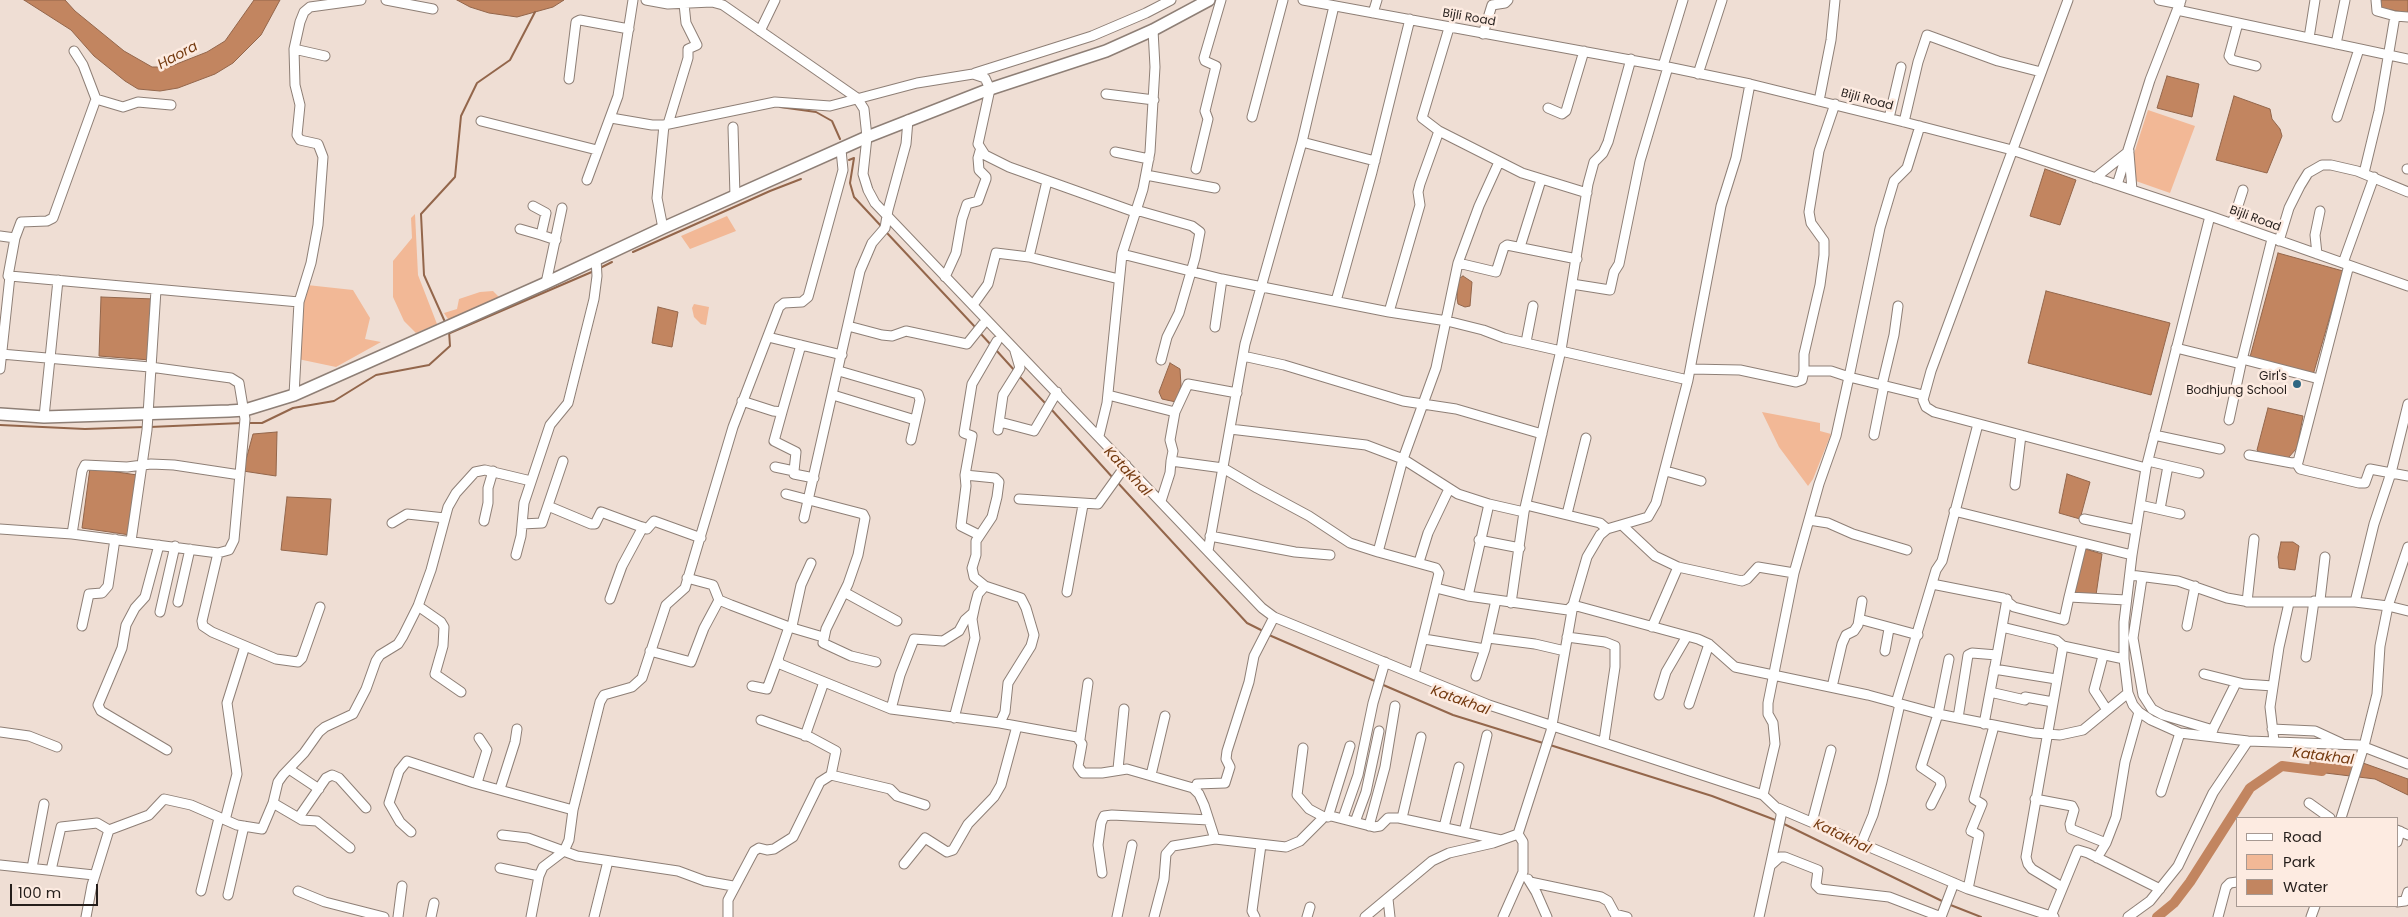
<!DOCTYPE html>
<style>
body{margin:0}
#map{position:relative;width:2408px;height:917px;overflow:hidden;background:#efded4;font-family:Poppins,sans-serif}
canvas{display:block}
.legend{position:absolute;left:2236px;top:817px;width:162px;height:90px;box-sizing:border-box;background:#fdebe1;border:1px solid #a79992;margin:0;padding:6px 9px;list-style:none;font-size:15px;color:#251e1b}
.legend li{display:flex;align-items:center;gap:10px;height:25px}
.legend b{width:25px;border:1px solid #a79992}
.scale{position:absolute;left:10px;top:884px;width:88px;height:22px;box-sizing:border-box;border:2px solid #251e1b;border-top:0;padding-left:6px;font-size:15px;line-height:18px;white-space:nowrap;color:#251e1b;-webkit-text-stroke:4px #fdebe1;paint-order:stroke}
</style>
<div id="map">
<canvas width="2408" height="917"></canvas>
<ul class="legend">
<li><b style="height:6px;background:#fff"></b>Road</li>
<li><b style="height:14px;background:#f2b896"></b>Park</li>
<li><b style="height:14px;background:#c28560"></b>Water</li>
</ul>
<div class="scale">100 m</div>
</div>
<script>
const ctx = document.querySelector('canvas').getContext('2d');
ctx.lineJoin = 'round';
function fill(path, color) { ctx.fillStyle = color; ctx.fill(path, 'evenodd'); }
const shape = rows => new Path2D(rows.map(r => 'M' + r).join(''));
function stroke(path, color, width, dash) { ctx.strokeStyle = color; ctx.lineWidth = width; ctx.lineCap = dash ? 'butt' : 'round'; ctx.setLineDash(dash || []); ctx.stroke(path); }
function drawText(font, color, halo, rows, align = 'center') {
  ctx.font = font + ' Poppins,sans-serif'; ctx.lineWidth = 5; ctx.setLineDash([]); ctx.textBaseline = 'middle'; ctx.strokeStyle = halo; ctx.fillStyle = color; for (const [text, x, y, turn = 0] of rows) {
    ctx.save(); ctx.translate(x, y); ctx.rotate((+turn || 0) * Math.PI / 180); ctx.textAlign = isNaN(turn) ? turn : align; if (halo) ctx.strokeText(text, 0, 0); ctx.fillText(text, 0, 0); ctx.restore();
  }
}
const green = shape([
 [2148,110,2195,126,2170,193,2133,180,2130,166],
 [415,214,418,275,437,324,416,333,404,321,393,297,393,261,412,238,411,218],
 [727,216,736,231,690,249,681,236],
 [307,285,353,290,370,318,365,339,381,342,336,367,298,359,300,299],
 [493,291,502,300,450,322,444,313,457,309,459,299,480,292],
 [694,304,709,307,706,325,701,324,694,317,692,308],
 [1762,412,1820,423,1820,431,1831,434,1813,479,1808,486,1779,447]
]);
const water = shape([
 [24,0,65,0,75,11,124,51,152,67,169,67,207,52,225,41,254,0,280,0,261,35,233,63,215,74,178,88,160,91,138,89,125,81,94,56,71,30,24,0],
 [457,0,564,0,553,7,517,17,489,13,470,7,457,0],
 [2381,0,2408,0,2408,13,2380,8,2381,0],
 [2167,76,2199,84,2192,117,2157,108,2167,76],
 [2234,96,2270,109,2272,119,2280,129,2282,136,2267,173,2216,160,2234,96],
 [2045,169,2076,180,2060,225,2030,216,2045,169],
 [2278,253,2343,271,2313,375,2250,357,2278,253],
 [1463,276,1472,282,1470,306,1465,307,1458,304,1457,298,1458,279,1463,276],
 [2046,291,2170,323,2151,395,2028,363,2046,291],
 [101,297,154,299,150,360,99,356,101,297],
 [658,307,678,312,672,347,652,343,658,307],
 [1170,363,1180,369,1181,386,1176,402,1162,399,1159,392,1170,363],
 [2268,408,2303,416,2297,448,2288,458,2263,455,2257,450,2268,408],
 [277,432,276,476,243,471,253,434,277,432],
 [90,468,137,475,130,535,82,528,90,468],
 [2067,474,2090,482,2080,519,2059,513,2067,474],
 [287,497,331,499,327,555,281,550,287,497],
 [2281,542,2293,542,2299,546,2295,570,2279,568,2278,557,2281,542],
 [2082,548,2102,554,2096,595,2072,594,2082,548],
 [2311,756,2349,758,2408,779,2408,795,2375,779,2309,771,2311,756]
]);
const stream = shape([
 [780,107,816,112,832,121,840,139],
 [854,158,850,183,854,197,881,226],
 [849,160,854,158],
 [887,233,976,328],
 [633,252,770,191,801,179],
 [600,268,612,262],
 [445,322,424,275,421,214,455,177,461,116,477,83,510,60,535,12],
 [450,333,594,271],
 [981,334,991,345],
 [996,350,1015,371],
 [1018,375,1046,404],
 [1051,409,1113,478],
 [247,423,262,423,293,408,334,401,376,375,429,365,450,346,449,331],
 [0,425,85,429,145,427],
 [150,427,242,423],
 [1118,483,1247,623,1263,631],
 [1269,635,1377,682],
 [1381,684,1453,715,1543,743],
 [1550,745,1712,796,1778,821],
 [1782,823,1944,902],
 [1948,904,1981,917]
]);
const river = shape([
 [2157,917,2174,903,2190,882,2250,788,2282,766,2322,771]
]);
const minor = shape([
 [386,0,433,9],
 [646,0,668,4,712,2,723,5,857,98,864,109,867,137,863,174,868,190,875,203,1262,608,1274,617,1489,705,1763,795],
 [1303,0,1663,66,1750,84,1904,122,2012,150,2210,216,2408,286],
 [2068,0,1931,371,1923,400,1926,407,1934,412,2146,468],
 [2159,0,2180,4],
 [2376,0,2377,11,2395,16],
 [2177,10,2408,59],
 [1373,13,1377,0],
 [2238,23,2229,56,2232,60,2256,66],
 [760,31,775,0],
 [1483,34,1492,5,1505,3,1508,0],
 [2309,38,2315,0],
 [2336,44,2345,0],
 [294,49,325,56],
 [1663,66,1683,0],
 [975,73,1092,36,1146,13,1171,0],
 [1698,74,1722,0],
 [569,79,576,22,580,20,629,29],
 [1106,94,1154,100],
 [96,99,123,107,138,102,171,105],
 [1819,101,1831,40,1835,0],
 [1835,104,1819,151,1809,212,1811,223,1824,241,1824,255,1820,285,1804,354,1804,371,1831,371,1849,377,1880,228,1894,181,1907,168,1920,126],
 [1548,108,1562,114,1566,111,1584,51],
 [1252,117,1283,0],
 [2337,117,2359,49],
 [611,118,652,125,664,125,775,102,830,106,917,83,973,74,985,78,990,89,978,144,985,155,1009,167,1135,212],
 [1889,118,1901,67],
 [481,121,597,150],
 [1904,122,1918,62,1927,35,1998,61,2041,72],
 [668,124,688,58,688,49,697,45,686,23,684,4],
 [733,127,735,196],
 [1439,131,1422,118,1449,28],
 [1302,142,1375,161],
 [1115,152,1149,159],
 [2129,153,2132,190],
 [1196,169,1208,119,1205,111,1216,66,1205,61,1204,58,1221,0],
 [2407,169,2408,169],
 [2364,173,2379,111,2395,16,2408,17],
 [1146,175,1215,188],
 [2095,178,2129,151],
 [587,180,618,96,633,0],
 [2117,185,2150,80,2181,0],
 [533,206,546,213,541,235,556,240],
 [1136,210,1192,226,1200,232,1195,258,1179,313,1167,337,1161,360],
 [2210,216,2146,468,2132,555,2124,622,2124,659,2128,693,2133,705,2139,712,2151,720,2180,733,2248,741,2359,745,2408,764],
 [2232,224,2243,190],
 [663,228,657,198,664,125],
 [520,229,541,235],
 [0,236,15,238],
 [2279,241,2289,208,2300,186,2308,173,2322,165,2331,165,2357,171,2408,192],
 [1520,247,1541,180],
 [1122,254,1222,279,1389,312,1447,321,1483,330,1504,338,1688,380],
 [2317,254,2315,235,2320,211],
 [1029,257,1047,181],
 [1458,263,1496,272,1504,247,1507,245,1577,259],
 [2343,263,2374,177],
 [8,276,15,238,21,222,47,221,53,218,96,99,83,65,74,51],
 [945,277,956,253,962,219,967,204,978,201,986,179,986,177,979,170,978,158,980,151],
 [546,283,562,208],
 [1572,284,1610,290,1614,272,1619,264,1640,161,1668,67],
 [1336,301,1372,172,1410,19],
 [973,305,988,284,996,253,1029,257,1119,279],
 [1389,312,1420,205,1418,192,1420,184,1439,131,1522,173,1587,193],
 [848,326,882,335,892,336,906,331,967,344,983,324],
 [1215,327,1222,279],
 [768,337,842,355],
 [997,341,972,384,964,433,972,436,965,475,995,478,999,482,997,497,992,517,976,541,976,555,972,568,974,577,985,586,1021,598,1026,608,1034,635,1031,646,1008,683,1005,712,1000,723],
 [1526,342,1533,306],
 [2176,348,2241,364],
 [1243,356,1284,365,1403,401,1456,409,1542,434],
 [2242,359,2319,379],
 [0,369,10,276,299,302],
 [1691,369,1740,370,1796,382,1802,380,1804,371],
 [839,371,918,394,920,400,911,440],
 [1882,385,1894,335,1898,306],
 [294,395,299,302,311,263,318,225,323,157,318,144,300,140,297,135,300,105,295,85,294,49,300,22,304,12,310,7,361,0],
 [833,395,915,420],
 [1108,395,1175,412,1170,440,1173,451,1171,461,1223,468,1257,488,1309,516,1350,543,1378,552],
 [742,401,773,411,782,412,801,345],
 [782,412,774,441,796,452,794,471],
 [1175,412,1188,384,1237,393],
 [44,417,58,280],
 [2229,420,2241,364,2272,239],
 [1000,422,1034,431,1057,392],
 [1230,429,1366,445,1403,459,1458,494,1489,504,1524,512],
 [998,430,1003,395,1020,368,1015,351],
 [1874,435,1884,385],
 [2154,435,2220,449],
 [1099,436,1107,403,1122,254,1143,189,1150,152,1155,67,1153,30],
 [2249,455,2292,463,2298,462,2349,265],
 [2148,461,2199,473],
 [2297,464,2300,469,2359,483,2365,483,2370,469,2408,476],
 [775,467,794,471,794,474,814,478],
 [1666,471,1701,481],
 [965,475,966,486,961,526,979,535],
 [2015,485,2021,435],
 [786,494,863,514,865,518,858,555,848,584,826,629,823,643,851,656,876,662],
 [1019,499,1098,504,1126,465],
 [1161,501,1170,473,1171,461],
 [1526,505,1600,523,1607,529],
 [2140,505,2180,514],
 [548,506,591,524,595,524,601,512,647,529,654,521,701,538],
 [2160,509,2168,466],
 [1954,511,2132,555],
 [1567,514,1586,438],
 [804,518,860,271,872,243,885,228,888,210,906,144,908,120],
 [2084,519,2136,530],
 [1809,520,1828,523,1853,534,1907,550],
 [484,521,488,503,488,488,493,471],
 [392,523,407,514,445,518],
 [522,524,542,523,563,461],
 [1623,526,1655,556,1678,567,1742,581,1747,579,1758,567,1794,573],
 [0,529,72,534,218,553,229,550,234,540,245,419,239,383,231,378,150,367,1,354],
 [72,534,82,471,85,465,127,467,151,464,174,465,240,475],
 [1210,536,1295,552,1330,555],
 [1479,540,1520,548],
 [131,541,147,430,156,290],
 [2082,544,2069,597,2126,600],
 [159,545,145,597,135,608,126,625,122,648,98,705,101,711,167,750],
 [1208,551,1245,344,1302,142,1334,6],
 [218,553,202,621,203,626,212,632,276,659,298,662,302,658,320,607],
 [516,555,521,536,524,503,550,425,568,403,594,299,597,276,596,259],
 [1419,562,1428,533,1449,489],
 [811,563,801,585,792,626,789,627,778,659,780,664,891,709,1000,723,1077,737,1082,744,1078,766,1083,773,1102,773,1127,769,1193,788,1199,794,1204,805,1215,839],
 [2130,575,2178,581,2227,598,2250,602,2355,602,2388,606,2408,611],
 [687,578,713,585,719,600,731,605,789,627,823,637],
 [2142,578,2133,638,2143,695,2152,709,2163,715,2213,730],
 [1932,584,2003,598,2014,607,2064,620,2069,597],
 [1436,588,1468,596,1568,610,1573,605,1698,639,1709,644,1735,667,1868,695,1938,714,2034,733,2060,735,2083,730,2128,693],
 [844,592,897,621],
 [1067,592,1083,505],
 [1468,596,1489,504],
 [610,599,622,566,643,527],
 [2320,600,2325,557],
 [178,602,190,549],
 [2247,602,2254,539],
 [2355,602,2374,524,2391,473,2408,404],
 [1511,603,1524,512,1561,350,1588,184,1594,162,1603,153,1608,142,1631,59],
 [418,606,441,622,444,627,443,646,435,674,461,692],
 [160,612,175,546],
 [1859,619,1918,635],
 [82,626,89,594,102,593,108,586,115,539],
 [2187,626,2195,586],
 [1652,627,1678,567],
 [2002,627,2056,640,2063,646,2026,857,2028,864,2032,869,2062,887],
 [1567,637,1605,642,1615,646,1615,667,1604,741],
 [1488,638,1535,644,1565,651],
 [1424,639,1485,649],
 [2063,646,2124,659],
 [650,651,691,662,704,628,719,600],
 [1885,651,1889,629],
 [2103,656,2094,690,2107,710],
 [2306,657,2314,601],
 [1994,669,2056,679],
 [1414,674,1439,573,1436,568,1378,552,1403,459,1436,368,1458,263,1479,206,1499,162],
 [2204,674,2244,684,2273,686],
 [1476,676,1485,649,1496,600],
 [752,686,767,689,778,659],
 [1832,687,1842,644,1846,635,1854,631,1858,625,1862,601],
 [1990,692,2025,700,2025,697,2053,702],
 [1659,695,1666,672,1687,636],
 [1896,703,1936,570,1942,561,1978,424],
 [1689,704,1709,644],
 [891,709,900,675,914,639,943,641,959,631,965,620,973,613],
 [954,718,975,638,972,619,975,605,978,594,985,586],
 [1958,718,1968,655,1972,653,1997,655,2007,599],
 [761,720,810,737,836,751,831,775],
 [1984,724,1997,655],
 [2272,729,2315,731,2341,743],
 [0,732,29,736,57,747],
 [2210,735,2236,683],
 [805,736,824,682],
 [1080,739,1088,683],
 [2274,741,2270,707,2279,647,2289,603],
 [1303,748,1297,795,1309,809,1324,817],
 [289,769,319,789],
 [1118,769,1124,709],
 [1151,775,1165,716],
 [477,783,487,750,479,738],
 [500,789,515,742,517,729],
 [1196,791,1197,784,1225,783,1230,767,1226,759,1227,751,1249,682,1254,656,1274,617],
 [2161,792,2180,733],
 [2035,799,2072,806,2074,810,2070,824,2071,829,2106,843],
 [273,803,302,820,317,821,350,848],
 [2309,803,2330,818],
 [1931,805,1941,785,1940,780,1921,767,1938,714,1949,659],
 [1778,808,1968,889,2054,917],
 [299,817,326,778,332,775,339,778,366,808],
 [1328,817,1350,746],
 [1343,818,1358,775,1373,703,1385,662],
 [1402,818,1421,737],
 [2341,818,2364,746,2377,694,2380,646,2388,606,2408,547],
 [225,820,237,774,227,703,245,646],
 [1355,822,1366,792,1379,731],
 [1812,822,1831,750],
 [1369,826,1385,767,1395,706],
 [1444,827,1459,767],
 [2397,830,2408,835],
 [411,832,400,822,389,803,399,771,407,761,474,783,573,810],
 [1464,832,1487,735],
 [502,835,528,838,577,856,678,871,705,881,733,886],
 [2397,842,2400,831],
 [1861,844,1873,815,1882,782,1900,704],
 [2097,858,2106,843,2116,817,2125,762,2139,712],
 [904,864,925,838,947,852,953,850,968,824,994,797,1001,785,1017,726],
 [0,865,94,875],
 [1770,866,1780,857,1785,857,1818,870,1816,885,1820,889,1889,897,1941,917],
 [32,868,44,804],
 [500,868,539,876],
 [51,870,61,827,97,823,109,830],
 [1102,873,1098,845,1101,823,1104,816,1112,815,1209,820],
 [1528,879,1536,892,1547,917],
 [1530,882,1601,897,1608,901,1615,914,1627,917],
 [1968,889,1979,835,1971,831,1982,804,1974,799,1994,726],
 [201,891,219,818],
 [298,891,325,902,384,917],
 [228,895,244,826],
 [1388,899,1390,917],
 [2397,902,2405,901,2408,892],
 [2051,916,2078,850,2088,853,2160,889],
 [86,917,92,885,109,830,149,815,164,799,191,805,237,825,262,829,273,803,278,782,283,775,304,753,319,732,325,727,353,714,366,689,376,661,380,655,398,644,403,636,418,606,431,570,448,507,456,493,475,472,485,470,531,481],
 [398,917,402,886],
 [431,917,434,903],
 [531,917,539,876,543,867,564,851,569,840,573,810,600,702,604,695,632,687,642,678,666,605,685,588,733,427,779,307,784,303,802,302,808,297,843,170,841,150],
 [594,917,608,861],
 [728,917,728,900,754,851,759,848,767,850,774,849,793,837,820,782,831,775,890,789,897,796,925,805],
 [1117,917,1132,845],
 [1154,917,1164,879,1166,854,1173,846,1215,839,1286,847,1300,841,1324,817,1331,816,1374,827,1380,826,1388,818,1399,818,1501,840],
 [1255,917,1252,911,1261,845],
 [1307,917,1310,907],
 [1365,917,1432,861,1449,853,1493,843,1518,834,1551,731,1573,605,1587,557,1600,535,1607,529,1648,517,1656,503,1688,380,1721,206,1736,158,1750,84],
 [1503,917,1523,872,1523,842,1518,834],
 [1759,917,1781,816,1781,812,1763,795,1775,744,1773,723,1768,714,1768,703,1794,573,1819,484,1836,436,1849,377,1923,395],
 [1941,917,1954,883],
 [2128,917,2150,901,2178,866,2213,793,2248,741],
 [2218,917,2226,887,2230,883,2237,882],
 [2311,917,2315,906]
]);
const major = shape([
 [0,414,44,417,229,411,245,410,294,395,546,283,663,228,867,137,987,90,1106,51,1153,30,1209,0]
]);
const markers = [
 [2297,384,5,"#306782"]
];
const streetNames = [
 ["Bijli Road",1469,18,10],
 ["Bijli Road",1867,100,15],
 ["Bijli Road",2255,219,20]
];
const poiNames = [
 ["Girl's",2287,377],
 ["Bodhjung School",2287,391]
];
const waterNames = [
 ["Haora",178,56,-28],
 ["Katakhal",1127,472,47],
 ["Katakhal",1460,701,20],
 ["Katakhal",2323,757,7],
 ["Katakhal",1842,837,26]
];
fill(green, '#f2b896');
fill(water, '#c28560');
stroke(water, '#93664b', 1);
stroke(stream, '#93664b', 2);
stroke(river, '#c28560', 10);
stroke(minor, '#8e7f76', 11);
stroke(major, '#8e7f76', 14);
stroke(minor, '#fff', 9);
stroke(major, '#fff', 11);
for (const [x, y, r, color] of markers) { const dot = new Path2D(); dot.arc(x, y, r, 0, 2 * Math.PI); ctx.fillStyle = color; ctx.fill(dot); stroke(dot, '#fdebe1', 2); }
drawText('12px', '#251e1b', '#fdebe1', streetNames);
drawText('12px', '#251e1b', '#fdebe1', poiNames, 'right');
drawText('italic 14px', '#743a10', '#fdebe1', waterNames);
</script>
